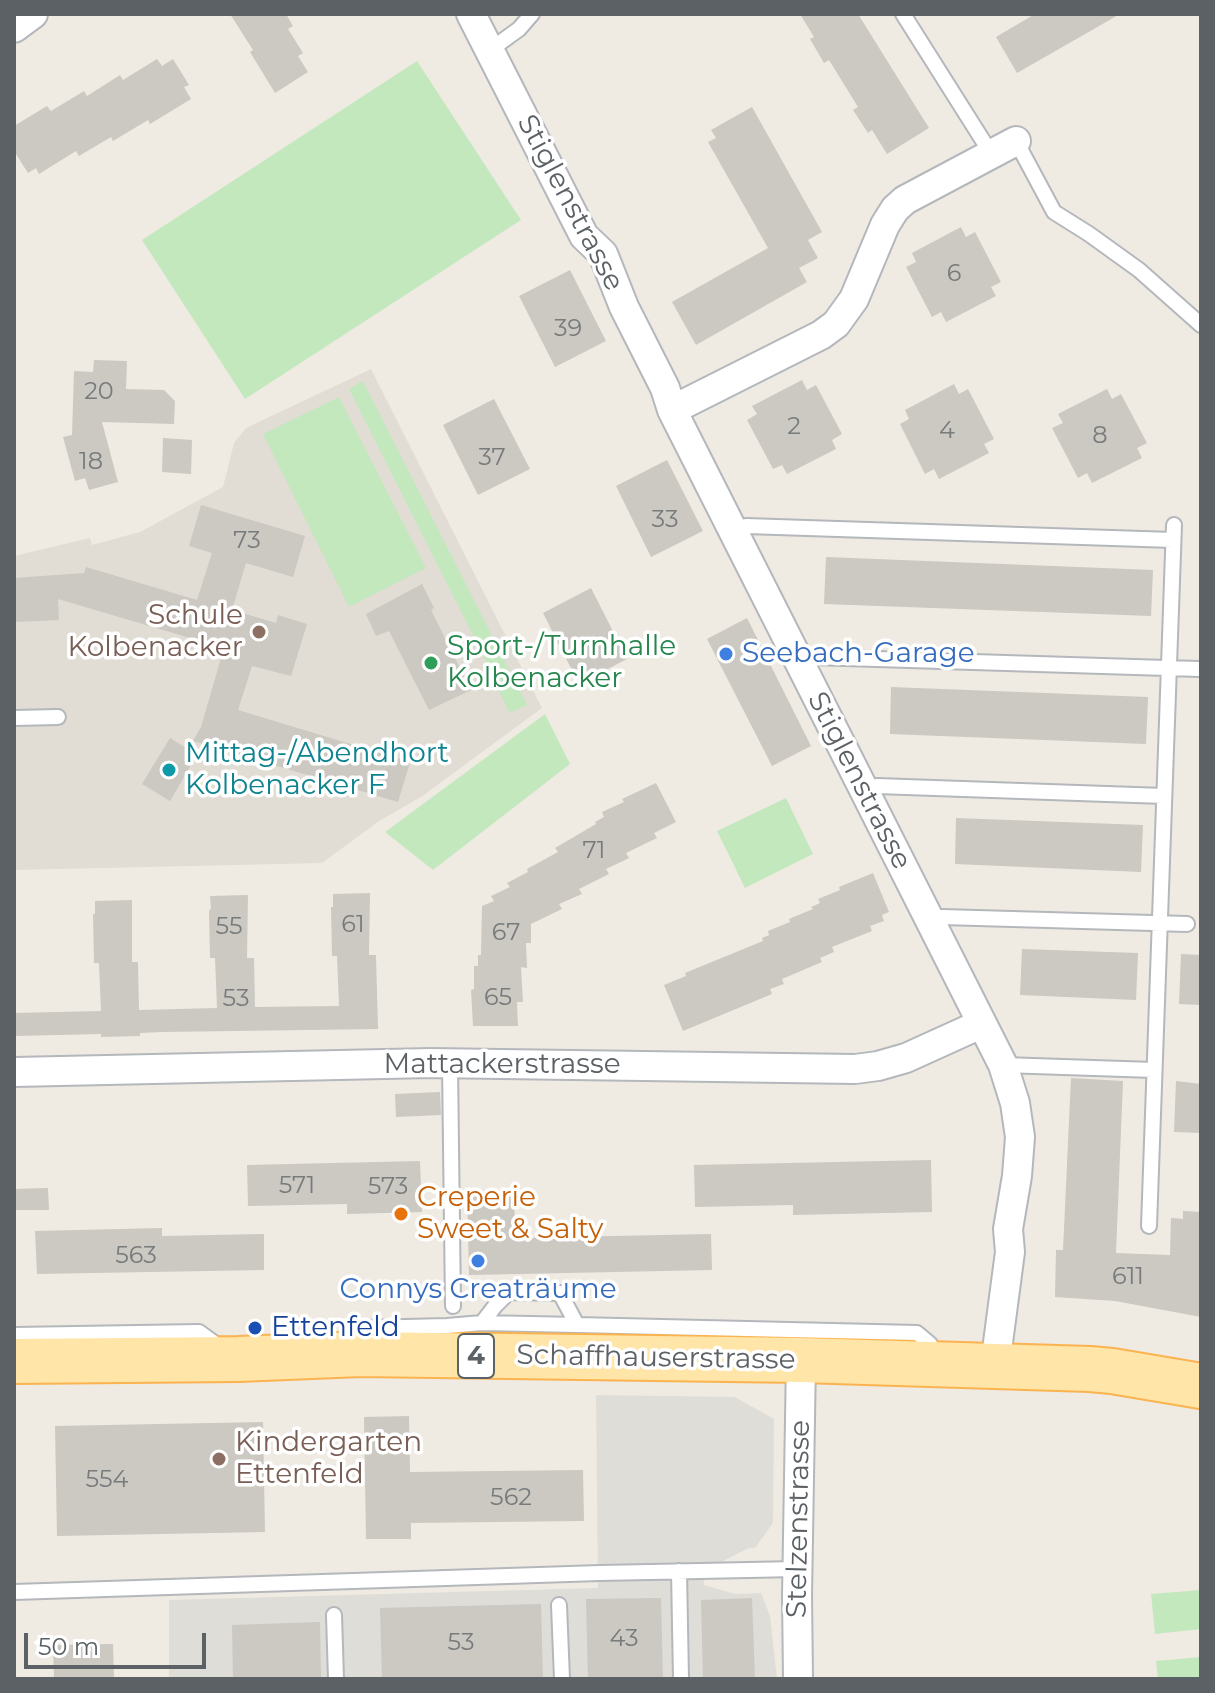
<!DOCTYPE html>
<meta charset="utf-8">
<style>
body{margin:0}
#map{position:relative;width:1215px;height:1693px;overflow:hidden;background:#efebe3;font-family:Montserrat,sans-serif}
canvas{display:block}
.frame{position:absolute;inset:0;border:16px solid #5b6165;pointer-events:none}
.scale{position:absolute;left:24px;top:1633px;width:182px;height:36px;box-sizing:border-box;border:4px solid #5b6165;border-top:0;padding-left:10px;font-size:24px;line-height:28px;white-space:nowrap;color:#5b6165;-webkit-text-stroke:6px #fff;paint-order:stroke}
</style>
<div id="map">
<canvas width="1215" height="1693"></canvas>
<div class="frame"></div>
<div class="scale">50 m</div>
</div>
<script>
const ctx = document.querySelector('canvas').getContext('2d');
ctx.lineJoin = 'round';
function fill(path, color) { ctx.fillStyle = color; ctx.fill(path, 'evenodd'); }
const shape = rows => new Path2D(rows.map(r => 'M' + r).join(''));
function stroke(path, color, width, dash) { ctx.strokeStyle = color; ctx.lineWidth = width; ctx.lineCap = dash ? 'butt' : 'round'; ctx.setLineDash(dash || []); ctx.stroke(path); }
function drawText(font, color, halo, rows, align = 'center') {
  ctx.font = font + ' Montserrat,sans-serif'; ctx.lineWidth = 7; ctx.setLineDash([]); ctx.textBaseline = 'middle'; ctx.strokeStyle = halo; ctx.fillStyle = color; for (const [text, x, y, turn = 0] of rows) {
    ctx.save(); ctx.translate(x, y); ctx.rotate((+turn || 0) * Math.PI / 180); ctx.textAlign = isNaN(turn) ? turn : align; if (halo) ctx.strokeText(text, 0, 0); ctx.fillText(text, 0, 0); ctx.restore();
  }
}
const industrial = shape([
 [596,1395,735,1397,774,1419,773,1523,755,1548,749,1548,703,1571,704,1585,735,1594,761,1593,770,1616,777,1679,169,1679,169,1600,598,1588]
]);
const education = shape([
 [371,369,542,708,421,797,379,821,322,863,14,870,14,556,90,538,92,545,140,532,223,487,234,443,246,428]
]);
const green = shape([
 [417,61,521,220,245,399,142,240],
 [363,381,527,705,510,713,495,684,497,683,349,389],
 [339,397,426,568,349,607,263,434],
 [545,714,570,764,433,870,385,832],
 [786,798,813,854,745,888,717,831],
 [1201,1590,1201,1629,1155,1634,1151,1594],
 [1201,1657,1201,1679,1158,1679,1156,1661]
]);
const building = shape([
 [230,14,286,14,293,26,288,29,303,53,298,56,308,72,275,93,250,52,253,50],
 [800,14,858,14,929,128,887,154,872,130,868,133,853,110,858,107,829,60,824,63,810,39,814,37],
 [1035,14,1120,14,1017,73,996,37],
 [157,59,162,66,173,59,189,85,184,87,191,99,150,124,148,120,113,141,111,137,79,156,76,151,39,174,36,168,28,173,14,151,14,126,47,106,51,111,84,91,87,96,120,75,123,80],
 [752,107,822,232,808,240,818,258,799,268,807,282,696,345,672,302,768,248,708,142,716,138,711,130],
 [961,227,966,237,975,232,1001,282,991,287,996,296,946,322,941,312,932,317,906,267,916,262,912,253],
 [570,270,606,341,555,367,519,296],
 [94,360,127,361,126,389,164,390,175,401,174,424,102,422,118,482,89,490,85,478,75,481,63,437,72,435,74,371,93,372],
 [802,380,807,390,816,385,842,434,832,440,836,449,787,474,782,465,773,469,747,420,757,414,752,406],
 [954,384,959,394,968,389,994,439,984,444,989,453,939,479,934,469,925,474,900,424,909,419,905,410],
 [1107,389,1112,399,1121,394,1147,443,1137,448,1142,458,1092,483,1087,473,1078,478,1052,428,1063,423,1058,414],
 [494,399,530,469,478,495,443,425],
 [163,438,192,440,191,474,162,472],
 [667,460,703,531,651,557,616,486],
 [201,505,305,536,293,577,246,563,232,610,276,623,278,615,307,624,291,676,252,666,238,710,410,762,398,802,193,741,201,727,224,648,58,599,59,620,14,622,14,578,84,573,86,567,197,600,212,553,189,546],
 [826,557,1153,570,1151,616,824,604],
 [422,584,434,608,431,610,471,690,429,710,389,631,376,636,366,614],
 [591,588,627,659,579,684,543,613],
 [747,618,811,746,772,766,707,639],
 [891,687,1148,697,1146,744,890,734],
 [170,738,197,755,170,801,142,784],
 [656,783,676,822,654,833,657,838,626,853,629,858,606,869,609,874,579,889,582,894,559,904,562,909,531,924,531,943,526,943,527,968,521,967,523,1002,517,1002,518,1026,473,1026,471,990,474,989,474,966,478,966,478,955,481,955,482,906,494,901,491,896,510,887,507,883,528,872,527,869,558,852,555,848,596,824,595,822,604,817,602,812,624,802,622,799],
 [956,818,1143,825,1141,872,955,864],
 [873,873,889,912,882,915,884,921,870,926,872,931,832,947,834,952,820,958,822,962,782,979,784,984,770,989,772,994,683,1031,664,985,686,976,685,973,763,941,762,938,769,935,768,931,790,922,789,919,813,909,811,907,820,903,818,899,840,890,839,887],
 [370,893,369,955,376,955,378,1029,162,1032,140,1033,140,1036,101,1037,101,1034,14,1036,14,1013,101,1011,99,963,94,963,93,914,95,914,95,901,132,900,132,962,138,962,139,1010,217,1008,215,958,210,958,209,910,211,909,210,896,248,895,247,958,254,958,255,1007,339,1006,337,956,332,956,331,907,333,907,333,894],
 [1022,949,1138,953,1136,1000,1020,995],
 [1181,954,1201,955,1201,1005,1179,1004],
 [1071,1078,1123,1081,1116,1253,1170,1255,1171,1218,1183,1219,1183,1211,1201,1212,1201,1317,1115,1301,1055,1297,1056,1250,1063,1250],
 [1176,1081,1201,1084,1201,1133,1174,1132],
 [440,1092,441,1115,396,1117,395,1094],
 [931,1160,932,1212,793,1215,793,1205,695,1207,694,1165],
 [420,1161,422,1212,347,1214,347,1204,248,1206,247,1165],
 [48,1188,49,1210,14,1210,14,1189],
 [514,1190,515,1238,711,1234,712,1270,469,1275,467,1191],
 [162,1228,162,1236,264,1234,264,1270,37,1274,35,1231],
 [409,1416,410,1472,583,1470,584,1521,411,1523,411,1539,366,1539,364,1417],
 [263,1422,265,1532,57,1536,55,1426],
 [661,1598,663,1679,588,1679,586,1599],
 [752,1598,755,1679,703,1679,701,1600],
 [541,1604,543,1679,382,1679,380,1608],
 [320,1622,321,1679,233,1679,232,1625],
 [113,1644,114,1679,54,1679,53,1645]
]);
const service = shape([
 [903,14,992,155],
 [490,50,519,29,532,14],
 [1016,141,1054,212,1089,234,1139,270,1201,325],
 [733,531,746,526,1173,540],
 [798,662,812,657,1199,669],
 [14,718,58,717],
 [865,793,877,786,1164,796],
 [929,921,942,917,1187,924],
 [450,1064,453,1306],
 [1003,1065,1154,1070],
 [1149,1226,1174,525],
 [482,1323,495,1306,509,1292,560,1293,577,1325],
 [14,1335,199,1332,221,1348],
 [361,1349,364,1328,447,1326,482,1323,577,1325,917,1333,930,1344,936,1359],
 [679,1571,681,1679],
 [14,1592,600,1573,798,1569],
 [559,1605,562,1679],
 [334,1615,336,1679]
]);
const minor = shape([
 [471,14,584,236,603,254,624,307,665,388,672,410,1003,1065,1015,1103,1020,1137,1017,1176,1008,1229,1010,1252,995,1365],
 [14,28,33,14],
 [672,410,821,335,836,324,854,299,885,225,895,209,905,200,1016,141],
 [14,1072,431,1063,855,1069,878,1066,906,1058,981,1024],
 [798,1679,797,1596,801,1360]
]);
const primary = shape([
 [14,1361,238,1359,361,1354,801,1360,1090,1369,1112,1371,1201,1386]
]);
const markers = [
 [259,632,8,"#8d6e63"],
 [726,654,8,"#3f7fe0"],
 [431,663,8,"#2e9e5b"],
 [169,770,8,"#0f9aa8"],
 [401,1214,8,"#e8710a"],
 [478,1261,8,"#3f7fe0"],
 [255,1328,8,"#1a4fb4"],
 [219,1459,8,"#8d6e63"]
];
const numberNames = [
 ["6",954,274],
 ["39",568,329],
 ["20",99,392],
 ["2",794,427],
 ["4",947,431],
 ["8",1100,436],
 ["37",492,458],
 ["18",91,462],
 ["33",665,520],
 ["73",247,541],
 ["71",594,851],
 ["61",353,925],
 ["55",229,927],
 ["67",506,933],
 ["65",498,998],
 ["53",236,999],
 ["571",297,1186],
 ["573",388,1187],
 ["563",136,1256],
 ["611",1128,1277],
 ["554",107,1480],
 ["562",511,1498],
 ["43",624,1639],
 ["53",461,1643]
];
const shields = [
 [476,1356,36]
];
const shieldNames = [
 ["4",476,1356]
];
const streetNames = [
 ["Stiglenstrasse",570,203,62],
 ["Stiglenstrasse",859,781,63],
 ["Mattackerstrasse",502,1065],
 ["Schaffhauserstrasse",656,1358,1],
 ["Stelzenstrasse",799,1519,-89]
];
const educationNames = [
 ["Schule",243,616],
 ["Kolbenacker",243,648],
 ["Kindergarten",235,1443,"left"],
 ["Ettenfeld",235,1475,"left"]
];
const leisureNames = [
 ["Sport-/Turnhalle",447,647],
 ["Kolbenacker",447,679]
];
const shopNames = [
 ["Seebach-Garage",742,654],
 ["Connys Creaträume",478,1290,"center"]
];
const cultureNames = [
 ["Mittag-/Abendhort",185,754],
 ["Kolbenacker F",185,786]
];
const foodNames = [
 ["Creperie",417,1198],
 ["Sweet & Salty",417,1230]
];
const transitNames = [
 ["Ettenfeld",271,1328]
];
fill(industrial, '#dfddd8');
fill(education, '#e1dcd4');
fill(green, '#c4e8bd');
fill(building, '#ccc8c2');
stroke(service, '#b4b7bb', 18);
stroke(minor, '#b4b7bb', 32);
stroke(primary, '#fbb350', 48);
stroke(service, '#fff', 14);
stroke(minor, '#fff', 28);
stroke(primary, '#ffe5a8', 44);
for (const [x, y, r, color] of markers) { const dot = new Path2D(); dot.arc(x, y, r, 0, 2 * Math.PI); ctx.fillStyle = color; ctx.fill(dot); stroke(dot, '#fff', 3); }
drawText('24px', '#777b7c', null, numberNames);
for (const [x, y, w] of shields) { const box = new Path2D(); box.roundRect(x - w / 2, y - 22, w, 44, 6); ctx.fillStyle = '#fff'; ctx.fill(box); stroke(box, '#5b6165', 2); }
drawText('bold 26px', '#5b6165', null, shieldNames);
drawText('28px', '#5b6165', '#fff', streetNames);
drawText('28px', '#785e54', '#fff', educationNames, 'right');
drawText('28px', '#27864d', '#fff', leisureNames, 'left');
drawText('28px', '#366cbe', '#fff', shopNames, 'left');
drawText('28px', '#0d838f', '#fff', cultureNames, 'left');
drawText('28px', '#c56008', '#fff', foodNames, 'left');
drawText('28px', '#164399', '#fff', transitNames, 'left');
</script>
